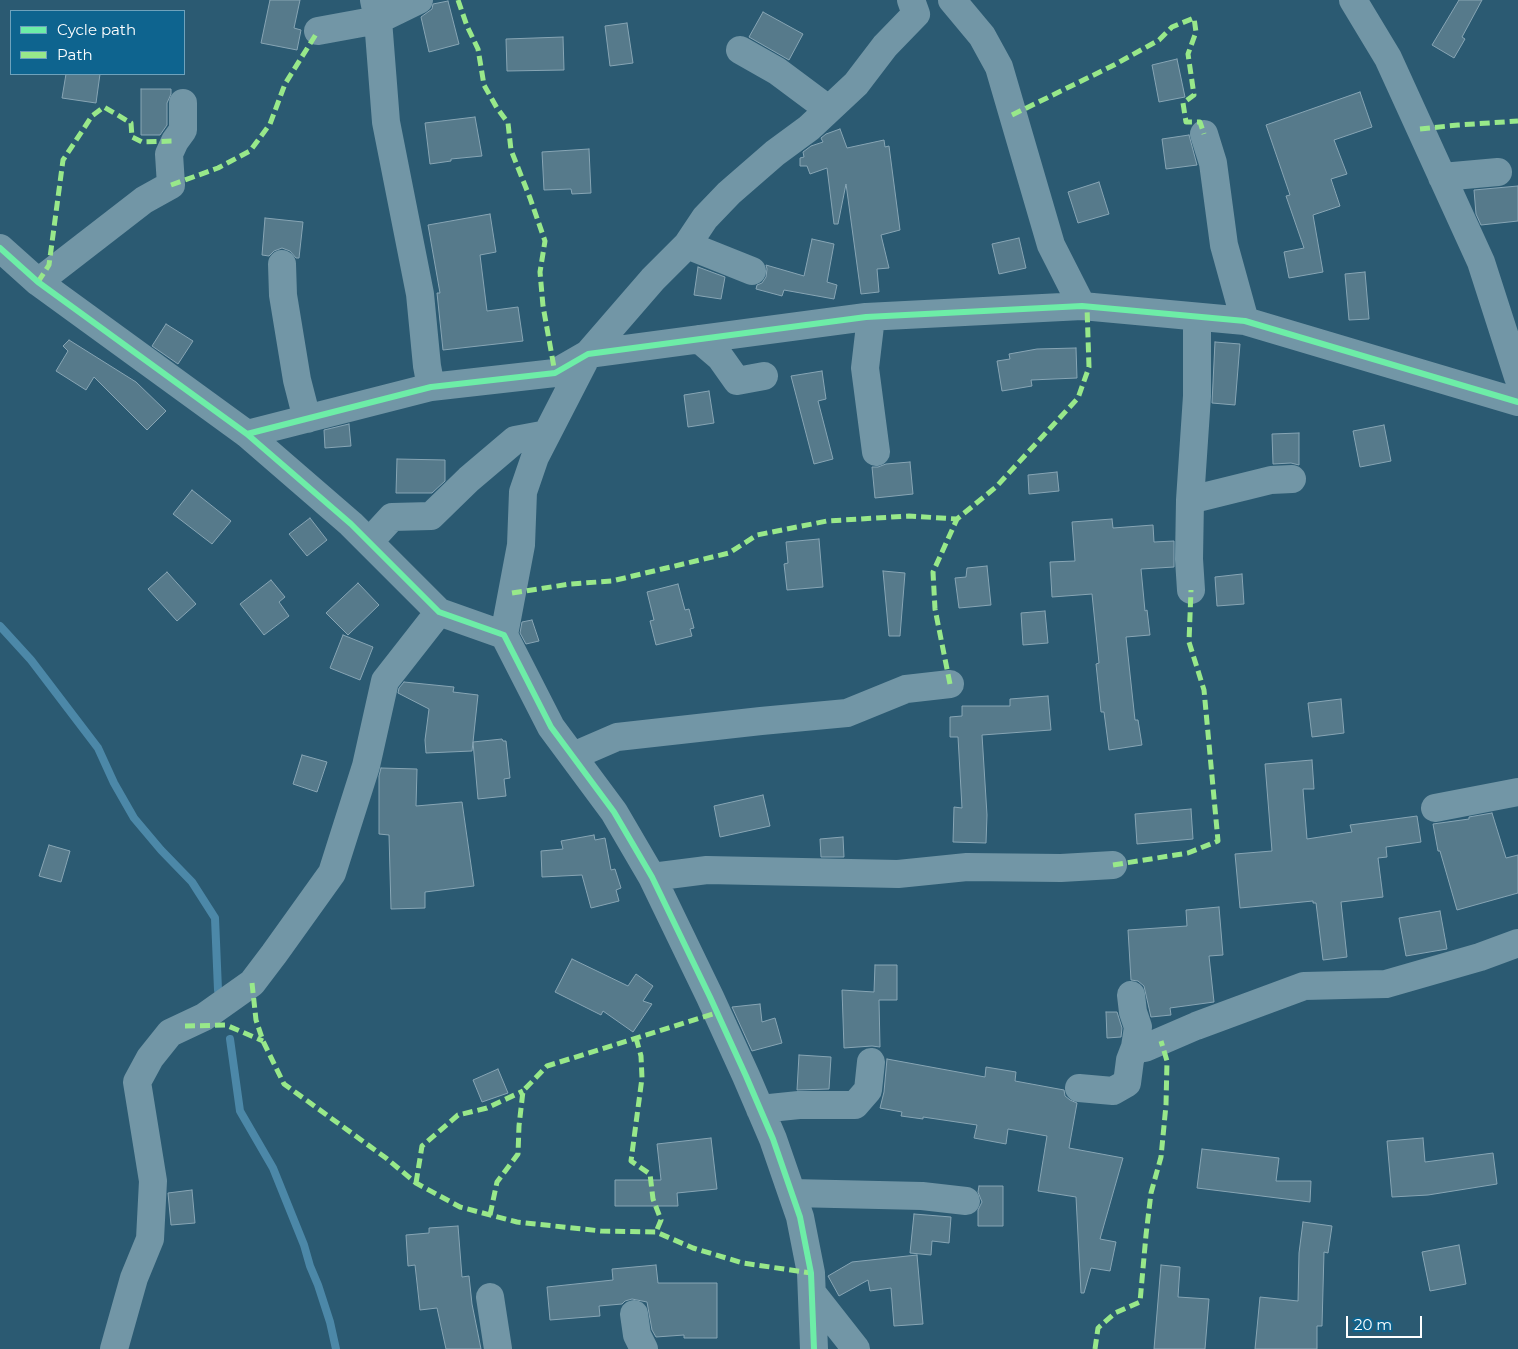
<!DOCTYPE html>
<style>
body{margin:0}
#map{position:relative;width:1518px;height:1349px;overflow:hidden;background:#2b5a72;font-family:Montserrat,sans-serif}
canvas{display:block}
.legend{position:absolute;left:10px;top:10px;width:175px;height:65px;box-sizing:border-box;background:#0e648f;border:1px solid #6ea2bc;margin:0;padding:6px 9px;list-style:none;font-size:15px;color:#fff}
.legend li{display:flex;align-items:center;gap:10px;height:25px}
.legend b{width:25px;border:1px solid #6ea2bc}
.scale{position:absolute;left:1346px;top:1316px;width:76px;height:22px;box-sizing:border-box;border:2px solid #fff;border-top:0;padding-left:6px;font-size:15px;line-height:18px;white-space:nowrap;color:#fff;-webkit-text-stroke:4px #0e648f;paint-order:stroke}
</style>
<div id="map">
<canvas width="1518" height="1349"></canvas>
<ul class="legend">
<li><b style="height:6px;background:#6deda7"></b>Cycle path</li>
<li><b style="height:6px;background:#98e88a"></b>Path</li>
</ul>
<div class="scale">20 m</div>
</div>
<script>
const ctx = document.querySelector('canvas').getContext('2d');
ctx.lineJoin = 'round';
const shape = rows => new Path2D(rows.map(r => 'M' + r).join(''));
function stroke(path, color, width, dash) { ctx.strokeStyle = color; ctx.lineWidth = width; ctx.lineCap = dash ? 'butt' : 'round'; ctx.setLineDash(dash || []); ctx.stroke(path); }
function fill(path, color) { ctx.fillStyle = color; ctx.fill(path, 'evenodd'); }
const stream = shape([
 [0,626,31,660,98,748,114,783,134,818,161,850,192,882,215,918,218,990],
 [230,1039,240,1111,273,1168,304,1245,310,1266,318,1285,330,1322,336,1349]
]);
const building = shape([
 [270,0,300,0,294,28,301,30,297,50,261,43,270,0],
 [1459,0,1482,0,1462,37,1465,39,1454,58,1432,45,1459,0],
 [448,1,459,44,429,52,421,17,432,9,433,4,448,1],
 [763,12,803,34,789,60,749,37,763,12],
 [627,23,633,63,610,66,605,26,627,23],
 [563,37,564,70,507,71,506,39,563,37],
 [1177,59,1185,97,1159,102,1152,65,1177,59],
 [66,74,100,74,96,103,62,98,66,74],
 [141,89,171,89,171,94,167,103,167,125,160,135,141,135,141,89],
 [1360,92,1372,127,1334,140,1347,174,1331,179,1340,206,1313,215,1323,272,1289,278,1284,252,1304,248,1286,196,1290,195,1266,125,1360,92],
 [475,117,482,156,451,159,451,161,430,164,425,123,475,117],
 [840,129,847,148,884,140,885,147,889,146,900,230,881,235,889,268,877,269,879,292,861,294,846,184,838,224,834,224,827,168,810,174,807,166,800,166,800,158,804,157,803,152,811,146,823,142,821,138,826,134,840,129],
 [1189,135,1197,165,1166,169,1162,139,1189,135],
 [589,149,591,193,572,194,571,189,544,190,542,152,589,149],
 [1099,182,1109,214,1078,223,1068,192,1099,182],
 [1518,186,1518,221,1481,225,1476,214,1474,190,1518,186],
 [490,214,496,252,480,255,487,311,518,307,523,341,443,350,437,293,440,293,428,225,490,214],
 [265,218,303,222,299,258,296,258,290,251,282,248,274,251,269,256,262,255,265,218],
 [1019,238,1026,268,999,274,992,244,1019,238],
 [812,239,834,244,827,282,837,285,834,299,784,290,782,296,756,289,757,285,762,283,766,277,767,269,766,265,804,276,812,239],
 [698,267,725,277,721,299,694,295,698,267],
 [1365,272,1369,319,1349,320,1345,274,1365,272],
 [166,324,193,341,178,364,152,346,166,324],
 [69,340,136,382,166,411,147,430,94,377,86,390,56,371,68,351,63,346,69,340],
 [1215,342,1240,344,1235,405,1212,403,1215,342],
 [1076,348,1077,378,1031,380,1032,386,1002,391,997,361,1010,359,1009,354,1037,349,1076,348],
 [822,371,826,399,818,401,833,459,814,464,791,376,822,371],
 [709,391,714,423,688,427,684,395,709,391],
 [349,424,351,446,325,448,324,430,349,424],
 [1384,425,1391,461,1360,467,1353,431,1384,425],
 [1299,433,1299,465,1291,463,1273,464,1272,434,1299,433],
 [397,459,445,460,445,481,432,493,396,493,397,459],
 [910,462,913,494,875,498,872,467,878,467,886,464,910,462],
 [1057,472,1059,491,1029,494,1028,475,1057,472],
 [192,490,231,521,212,544,173,514,192,490],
 [310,518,327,540,307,556,289,534,310,518],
 [1112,519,1113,528,1153,525,1154,542,1174,541,1174,567,1141,569,1145,611,1147,610,1150,635,1126,637,1135,720,1138,720,1142,745,1109,750,1104,712,1101,712,1096,664,1099,663,1092,594,1052,597,1050,562,1075,561,1072,522,1112,519],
 [819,539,823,587,787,590,784,564,788,563,786,542,819,539],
 [987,566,991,605,959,608,955,578,966,577,967,568,987,566],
 [883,571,905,573,900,636,889,636,883,571],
 [167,572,196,604,177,621,148,589,167,572],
 [1242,574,1244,604,1217,606,1215,577,1242,574],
 [271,580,285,597,279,602,289,616,264,635,240,604,271,580],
 [358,583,379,605,348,635,326,613,358,583],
 [678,584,685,610,689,609,694,628,690,629,692,636,656,645,650,621,654,620,647,592,678,584],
 [1045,611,1048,643,1023,645,1021,613,1045,611],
 [532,620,539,641,526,644,520,633,522,622,532,620],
 [343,635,373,647,360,680,330,668,343,635],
 [404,682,454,687,453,692,478,695,473,742,502,739,503,741,506,741,510,778,504,779,506,796,478,799,473,742,472,751,426,753,425,740,429,709,398,693,399,688,404,682],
 [1048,696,1051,730,982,735,987,815,986,843,953,842,954,807,962,808,958,737,950,737,950,717,962,716,962,706,1010,706,1010,699,1048,696],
 [1341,699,1344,733,1312,737,1308,703,1341,699],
 [302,755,327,762,317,792,293,784,302,755],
 [1312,760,1314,789,1303,789,1307,839,1352,832,1350,825,1417,816,1421,842,1386,847,1387,857,1378,858,1383,897,1341,902,1347,957,1323,960,1316,903,1313,903,1313,901,1240,908,1235,854,1272,851,1265,764,1312,760],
 [381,768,417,769,416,806,462,802,474,886,425,892,425,908,391,909,389,835,379,834,379,776,381,768],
 [763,795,770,826,720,837,714,806,763,795],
 [1191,809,1193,839,1137,844,1135,814,1191,809],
 [1492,813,1506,858,1518,855,1518,893,1457,910,1440,851,1438,851,1433,824,1469,819,1469,817,1492,813],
 [594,835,595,840,605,838,611,870,615,869,621,888,616,890,619,901,591,908,582,875,542,877,541,851,563,849,561,841,594,835],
 [843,837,844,857,821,857,820,839,843,837],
 [49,845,70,851,61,882,39,876,49,845],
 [1219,907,1223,955,1209,956,1214,1002,1170,1008,1171,1015,1151,1017,1144,986,1138,981,1131,980,1128,930,1187,926,1186,910,1219,907],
 [1440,911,1447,949,1406,956,1399,918,1440,911],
 [572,959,628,986,636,974,653,986,643,1001,652,1004,633,1032,603,1011,601,1015,555,992,572,959],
 [875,965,897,965,897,1000,879,1000,880,1047,872,1046,844,1048,842,990,874,992,875,965],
 [760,1004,762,1022,775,1018,782,1043,752,1051,732,1007,760,1004],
 [1106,1012,1117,1012,1122,1028,1121,1037,1107,1038,1106,1012],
 [799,1055,831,1057,829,1089,797,1090,799,1055],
 [887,1059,985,1077,986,1067,1016,1072,1015,1081,1064,1090,1065,1096,1070,1100,1077,1103,1069,1148,1123,1158,1100,1239,1116,1242,1110,1271,1091,1268,1084,1293,1081,1293,1076,1197,1038,1191,1047,1136,1008,1129,1006,1144,974,1138,977,1125,923,1117,923,1119,901,1116,902,1112,880,1108,884,1092,887,1059],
 [498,1069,508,1093,482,1102,473,1080,498,1069],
 [711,1138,717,1189,677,1193,678,1206,615,1206,615,1180,661,1180,657,1144,711,1138],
 [1423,1138,1425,1162,1493,1153,1497,1184,1428,1195,1392,1197,1387,1141,1423,1138],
 [1202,1149,1279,1158,1276,1181,1311,1181,1310,1202,1197,1188,1202,1149],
 [979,1186,1003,1186,1003,1226,978,1226,978,1210,982,1202,978,1192,979,1186],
 [192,1190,195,1223,171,1225,168,1193,192,1190],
 [914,1214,951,1217,949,1243,932,1241,931,1255,910,1253,914,1214],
 [1303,1222,1332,1226,1328,1253,1324,1252,1322,1326,1317,1326,1317,1349,1255,1349,1260,1297,1298,1301,1299,1253,1303,1222],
 [458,1226,462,1277,469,1276,472,1304,481,1349,446,1349,437,1308,420,1310,415,1265,408,1266,406,1235,429,1233,429,1228,458,1226],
 [1459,1245,1466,1284,1430,1291,1422,1252,1459,1245],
 [917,1255,923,1324,894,1326,891,1288,870,1291,868,1280,839,1296,828,1276,852,1262,917,1255],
 [656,1265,658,1283,717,1283,717,1338,684,1338,684,1335,656,1337,652,1330,647,1302,632,1299,625,1301,622,1304,599,1306,600,1316,550,1320,547,1287,613,1280,612,1269,656,1265],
 [1161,1265,1180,1267,1178,1297,1209,1299,1205,1349,1154,1349,1161,1265]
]);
const minor = shape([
 [374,0,378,20,386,122,420,294,427,366,431,387],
 [952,0,982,36,999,67,1051,245,1082,306],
 [1353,0,1388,58,1481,262,1518,377],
 [318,31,378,20,419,0],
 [740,50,777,71,828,109],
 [1204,134,1213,163,1224,245,1245,321],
 [1442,177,1498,172],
 [687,245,752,271],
 [0,248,38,282,247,434,351,524,439,612,504,635,551,727,614,812,652,877,710,997,746,1076,773,1139,800,1217,811,1273,814,1349],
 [282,264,283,295,297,380,307,419],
 [38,282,144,200,171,185,169,154,175,141,183,130,183,103],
 [871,317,865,368,876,452],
 [699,339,720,357,737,381,764,376],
 [247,434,431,387,555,373,588,354,866,317,1082,306,1245,321,1518,402],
 [1190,500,1271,480,1292,479],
 [369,542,392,517,431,516,469,479,515,440,547,434],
 [1191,590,1189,559,1190,500,1197,396,1197,317],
 [504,635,521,545,523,492,535,457,588,354,653,279,687,245,705,218,729,193,775,153,809,128,856,84,885,46,916,14,911,0],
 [573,756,617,737,761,721,847,713,906,689,950,684],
 [1435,808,1518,792],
 [652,877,707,870,898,874,967,867,1061,868,1113,865],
 [1131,995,1133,1012,1138,1027,1135,1047,1145,1048,1196,1026,1304,986,1386,984,1480,957,1518,943],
 [1079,1088,1113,1091,1127,1083,1130,1060,1135,1047],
 [760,1109,799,1105,855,1105,868,1090,871,1062],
 [792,1193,922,1196,966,1201],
 [812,1293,856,1349],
 [490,1297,498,1349],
 [634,1314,637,1335,644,1349],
 [114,1349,134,1278,150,1239,153,1181,137,1082,150,1058,170,1033,204,1017,252,983,274,954,332,873,366,766,385,681,439,612]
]);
const quiet = shape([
 [458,0,467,26,478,49,484,85,497,108,508,123,511,150,530,198,545,241,540,272,543,306,555,373],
 [1012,115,1114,65,1159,40,1172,27,1194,18,1196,32,1188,54,1194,95,1183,103,1186,122,1200,122,1204,134],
 [1420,129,1458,125,1518,121],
 [171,185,218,168,250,151,270,124,285,84,318,31],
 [38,282,49,265,63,160,92,116,104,107,131,123,132,137,142,142,175,141],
 [512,593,570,584,612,581,729,553,757,535,827,521,909,516,957,519,996,487,1078,398,1089,367,1087,307],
 [950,684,935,609,933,572,957,519],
 [1113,865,1188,853,1218,841,1204,690,1189,642,1191,590],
 [252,983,256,1020,263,1041,284,1084,386,1158,416,1183,460,1207,517,1222,601,1231,656,1232,693,1248,743,1263,811,1273],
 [185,1026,226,1025,263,1041],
 [636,1038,641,1056,642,1078,631,1161,650,1174,653,1199,661,1220,656,1232],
 [416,1183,422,1146,458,1115,487,1108,523,1091],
 [490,1215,497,1182,518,1154,519,1126,523,1091,547,1066,716,1013],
 [1095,1349,1098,1328,1115,1313,1140,1302,1146,1235,1151,1193,1161,1157,1166,1105,1167,1061,1161,1041]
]);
const cycleway = shape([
 [0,248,38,282,247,434,351,524,439,612,504,635,551,727,614,812,652,877,710,997,746,1076,773,1139,800,1217,811,1273,814,1349],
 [247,434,431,387,555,373,588,354,866,317,1082,306,1245,321,1518,402]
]);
stroke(stream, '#4c88a8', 8);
fill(building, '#567a8b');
stroke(building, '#87a5b4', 1);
stroke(minor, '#7296a6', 28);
stroke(quiet, '#98e88a', 5, [10, 5]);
stroke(cycleway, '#6deda7', 6);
</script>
